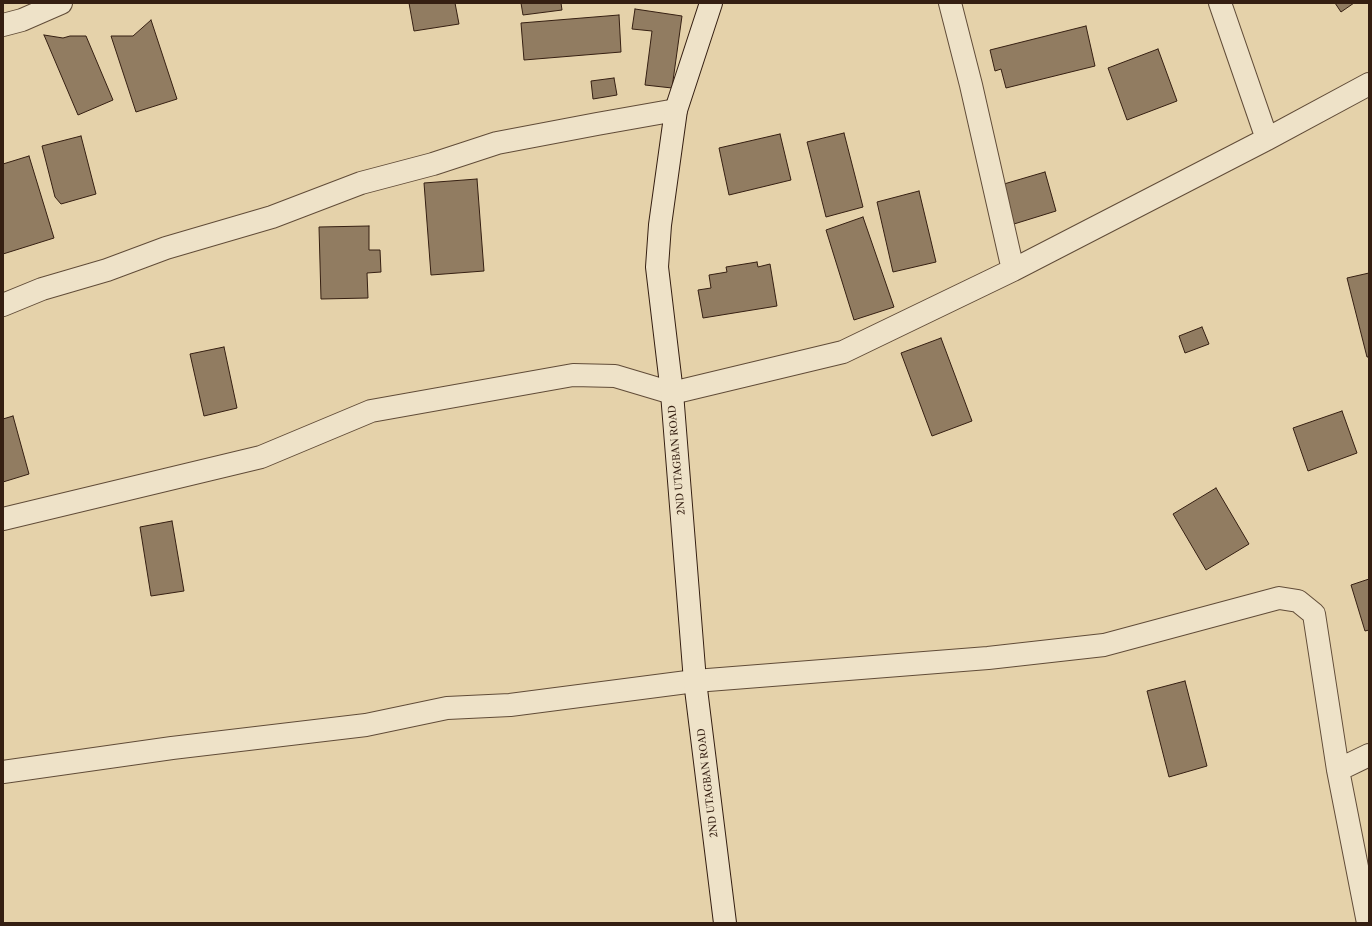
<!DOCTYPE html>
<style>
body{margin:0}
#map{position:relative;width:1372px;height:926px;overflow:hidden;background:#e5d2aa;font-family:"Libre Caslon Text",serif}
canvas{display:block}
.frame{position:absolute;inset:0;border:4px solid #351f12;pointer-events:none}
</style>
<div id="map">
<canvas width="1372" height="926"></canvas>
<div class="frame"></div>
</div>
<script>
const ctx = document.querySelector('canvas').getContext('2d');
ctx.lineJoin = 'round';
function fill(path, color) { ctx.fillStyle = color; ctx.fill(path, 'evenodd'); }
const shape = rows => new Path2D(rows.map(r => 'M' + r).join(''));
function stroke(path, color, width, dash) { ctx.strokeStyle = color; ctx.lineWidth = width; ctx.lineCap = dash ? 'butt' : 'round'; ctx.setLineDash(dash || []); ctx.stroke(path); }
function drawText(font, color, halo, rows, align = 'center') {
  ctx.font = font + ' "Libre Caslon Text",serif'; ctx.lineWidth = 3; ctx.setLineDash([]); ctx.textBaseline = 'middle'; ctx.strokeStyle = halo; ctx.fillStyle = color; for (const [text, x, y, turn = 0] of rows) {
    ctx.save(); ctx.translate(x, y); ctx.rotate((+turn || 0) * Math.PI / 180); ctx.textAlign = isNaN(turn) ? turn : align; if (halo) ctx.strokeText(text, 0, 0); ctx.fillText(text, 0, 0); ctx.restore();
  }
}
const building = shape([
 [409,3,455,3,459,24,414,31,409,3],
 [521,3,561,3,562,10,523,15,521,3],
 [1335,3,1354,3,1341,12,1335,3],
 [635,9,682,16,672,88,645,85,652,31,632,29,635,9],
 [619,15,621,52,524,60,521,23,619,15],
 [151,20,177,99,136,112,111,36,133,36,151,20],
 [1086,26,1095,66,1006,88,1001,69,995,71,990,50,1086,26],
 [44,35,63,38,70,36,86,36,113,100,78,115,44,35],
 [1158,49,1177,101,1127,120,1108,68,1158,49],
 [614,78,617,95,593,99,591,81,614,78],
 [844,133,863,207,826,217,807,142,844,133],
 [780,134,791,180,729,195,719,148,780,134],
 [81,136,96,194,61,204,55,197,42,146,81,136],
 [29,156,54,238,3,254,3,164,29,156],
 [1045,172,1056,211,1014,224,1004,184,1045,172],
 [477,179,484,271,431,275,424,183,477,179],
 [919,191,936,262,893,272,877,202,919,191],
 [863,217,894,307,854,320,826,230,863,217],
 [369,226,369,250,380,250,381,272,367,273,368,298,321,299,319,227,369,226],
 [757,262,758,267,770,264,777,306,703,318,698,290,711,288,709,275,727,272,726,267,757,262],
 [1369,273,1369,357,1367,357,1347,278,1369,273],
 [1202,327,1209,344,1185,353,1179,336,1202,327],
 [941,338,972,421,932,436,901,353,941,338],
 [224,347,237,408,204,416,190,354,224,347],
 [1342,411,1357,453,1308,471,1293,428,1342,411],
 [13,416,29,474,3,482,3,419,13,416],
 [1216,488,1249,544,1206,570,1173,514,1216,488],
 [172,521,184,591,151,596,140,527,172,521],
 [1369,579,1369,630,1365,631,1351,585,1369,579],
 [1185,681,1207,766,1169,777,1147,691,1185,681]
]);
const street = shape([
 [950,3,971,85,1013,270],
 [1220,3,1267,139],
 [3,25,22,20,61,3],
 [3,305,42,289,107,270,166,248,272,217,361,183,433,164,497,143,597,124,676,110],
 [3,519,261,457,371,411,573,375,615,376,672,393,843,352,1013,270,1267,139,1369,84],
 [1338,770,1369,755],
 [3,772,172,748,366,725,447,708,510,705,695,681,988,658,1104,645,1279,598,1298,601,1314,614,1338,770,1368,923]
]);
const secondary = shape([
 [711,3,676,110,660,225,657,267,672,393,695,681,725,923]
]);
const streetNames = [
 ["2ND UTAGBAN ROAD",677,460,-95],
 ["2ND UTAGBAN ROAD",708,783,-97]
];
fill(building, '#917c61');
stroke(building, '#351f12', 1);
stroke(street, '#614c38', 24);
stroke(secondary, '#351f12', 24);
stroke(street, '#eee2c8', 22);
stroke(secondary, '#eee2c8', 22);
drawText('10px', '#351f12', '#eee2c8', streetNames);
</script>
